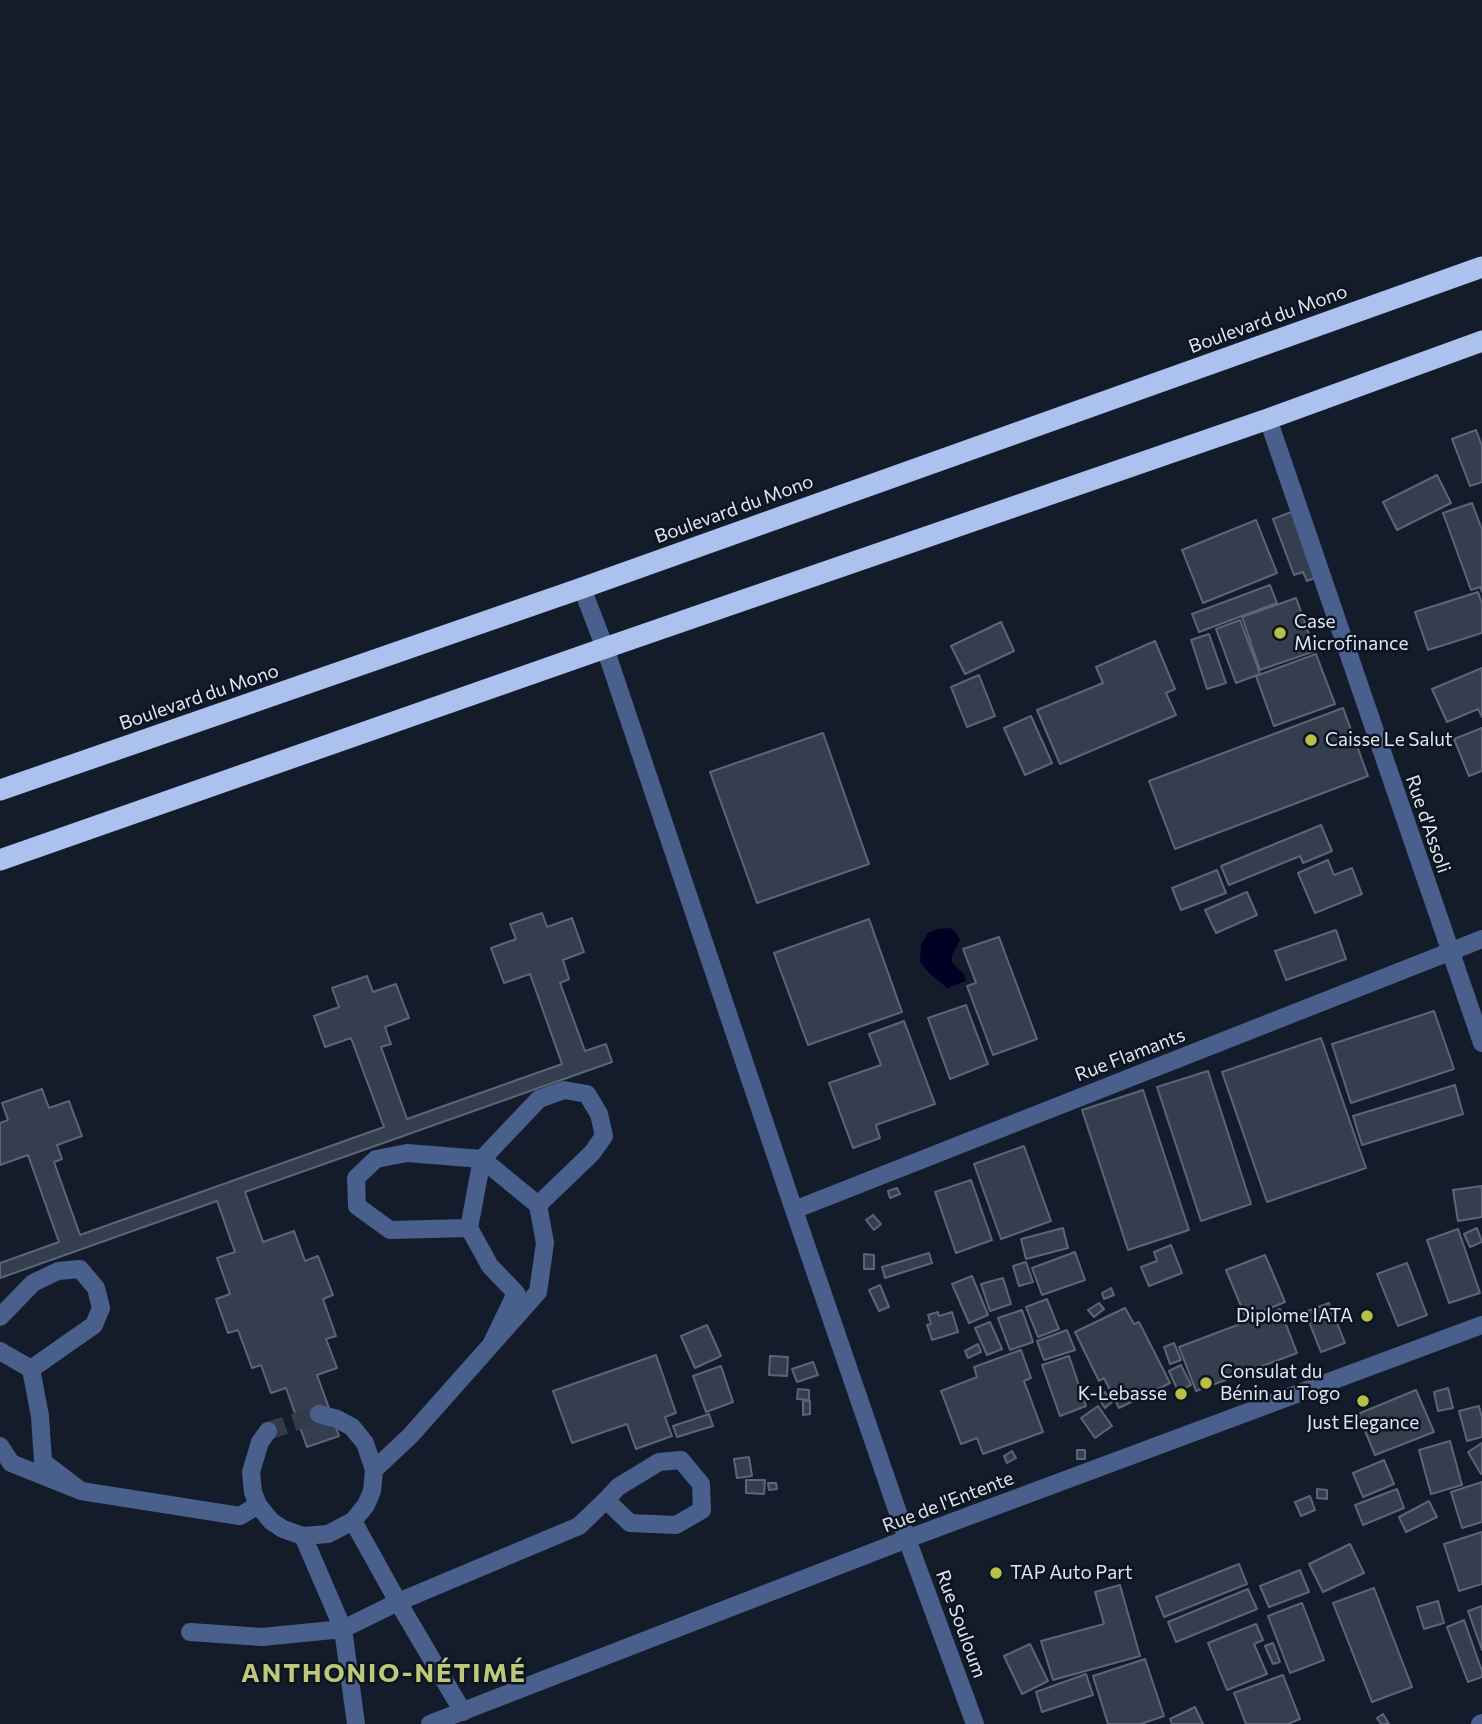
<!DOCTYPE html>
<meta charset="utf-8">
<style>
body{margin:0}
canvas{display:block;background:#141c2b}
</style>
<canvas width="1482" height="1724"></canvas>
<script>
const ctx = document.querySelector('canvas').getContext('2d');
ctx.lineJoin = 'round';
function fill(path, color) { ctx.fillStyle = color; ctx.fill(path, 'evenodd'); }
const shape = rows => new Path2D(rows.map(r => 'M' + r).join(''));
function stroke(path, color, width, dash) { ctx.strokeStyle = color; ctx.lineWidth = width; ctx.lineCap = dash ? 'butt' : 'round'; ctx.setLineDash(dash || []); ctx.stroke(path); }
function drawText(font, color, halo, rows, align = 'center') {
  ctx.font = font + ' Commissioner,sans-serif'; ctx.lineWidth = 5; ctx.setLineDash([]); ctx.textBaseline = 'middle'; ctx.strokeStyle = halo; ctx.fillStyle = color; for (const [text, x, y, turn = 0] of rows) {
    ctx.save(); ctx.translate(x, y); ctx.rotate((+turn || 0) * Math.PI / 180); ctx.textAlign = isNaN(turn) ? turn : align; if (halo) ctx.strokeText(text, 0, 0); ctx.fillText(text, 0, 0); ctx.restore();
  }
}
const water = shape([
 [951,928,957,934,960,940,952,955,952,962,964,974,966,981,947,988,930,974,920,962,921,944,928,933,938,929]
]);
const building = shape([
 [1476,430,1482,446,1482,482,1470,486,1452,439,1476,430],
 [1437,475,1451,503,1397,530,1383,502,1437,475],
 [1472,503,1482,530,1482,592,1480,587,1471,590,1443,513,1472,503],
 [1294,511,1319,576,1307,581,1303,572,1294,575,1273,519,1294,511],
 [1256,520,1277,573,1203,603,1182,550,1256,520],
 [1270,585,1277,603,1199,632,1192,614,1270,585],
 [1478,592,1482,604,1482,633,1428,650,1415,612,1478,592],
 [1296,598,1315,651,1260,670,1242,617,1296,598],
 [1240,620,1260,674,1236,683,1216,629,1240,620],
 [1001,622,1014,651,965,674,951,646,1001,622],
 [1209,634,1226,683,1207,689,1191,640,1209,634],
 [1155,641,1175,689,1166,693,1176,715,1060,764,1037,710,1103,683,1096,667,1155,641],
 [1316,654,1335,704,1274,726,1256,676,1316,654],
 [1482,668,1482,717,1478,709,1447,722,1432,689,1482,668],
 [979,675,995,716,967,727,951,687,979,675],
 [1343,708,1368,776,1175,849,1149,781,1343,708],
 [1031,716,1052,763,1025,775,1004,728,1031,716],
 [1482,728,1482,771,1469,776,1454,739,1482,728],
 [823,733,869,864,757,903,710,772,823,733],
 [1321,825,1332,851,1303,863,1300,856,1229,885,1221,866,1321,825],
 [1328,860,1334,875,1352,868,1362,894,1315,913,1298,873,1328,860],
 [1217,870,1226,893,1181,910,1172,888,1217,870],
 [1247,892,1257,915,1216,933,1205,910,1247,892],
 [542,913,547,927,572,918,584,952,563,960,569,979,560,983,585,1051,606,1044,612,1062,245,1192,263,1242,294,1231,305,1261,318,1256,333,1295,323,1299,336,1336,326,1339,337,1368,317,1375,339,1436,307,1447,286,1388,271,1393,261,1365,252,1368,238,1330,228,1333,216,1299,230,1294,217,1258,235,1252,217,1201,0,1278,0,1263,59,1242,28,1155,0,1165,0,1123,8,1120,2,1103,42,1089,49,1108,69,1101,82,1136,57,1145,62,1159,54,1162,80,1235,384,1127,351,1038,325,1047,314,1016,339,1007,332,988,367,976,373,992,396,984,409,1018,385,1027,391,1044,381,1047,407,1119,562,1064,530,974,504,983,491,948,516,939,510,924,542,913],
 [869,919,902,1012,808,1045,774,953,869,919],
 [1336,930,1346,959,1286,980,1275,951,1336,930],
 [999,937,1037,1039,993,1055,967,986,976,983,963,949,999,937],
 [966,1005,988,1064,950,1079,928,1018,966,1005],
 [1434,1011,1454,1069,1351,1103,1332,1044,1434,1011],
 [904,1021,935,1104,876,1125,880,1138,853,1148,829,1083,881,1065,869,1034,904,1021],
 [1321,1038,1366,1168,1267,1202,1222,1072,1321,1038],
 [1208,1071,1251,1204,1201,1221,1157,1087,1208,1071],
 [1455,1085,1463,1114,1362,1145,1353,1116,1455,1085],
 [1143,1090,1189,1230,1128,1250,1082,1110,1143,1090],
 [1024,1146,1051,1221,1001,1239,974,1164,1024,1146],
 [971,1180,992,1240,956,1253,935,1192,971,1180],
 [1482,1186,1482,1217,1458,1221,1453,1190,1482,1186],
 [897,1188,900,1194,890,1198,888,1191,897,1188],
 [873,1215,881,1224,874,1230,866,1220,873,1215],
 [1063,1228,1068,1248,1026,1259,1021,1239,1063,1228],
 [1477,1228,1482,1242,1470,1247,1464,1234,1477,1228],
 [1458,1229,1480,1293,1449,1303,1427,1240,1458,1229],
 [1171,1245,1182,1273,1149,1286,1141,1267,1157,1261,1154,1252,1171,1245],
 [1075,1252,1085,1280,1042,1295,1032,1268,1075,1252],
 [929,1253,932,1263,885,1278,882,1267,929,1253],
 [864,1254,874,1255,874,1269,864,1269,864,1254],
 [1265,1255,1285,1302,1246,1318,1226,1270,1265,1255],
 [1026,1262,1033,1282,1019,1286,1013,1266,1026,1262],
 [1407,1263,1427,1315,1398,1326,1377,1274,1407,1263],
 [972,1276,988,1315,969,1323,952,1284,972,1276],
 [1003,1278,1011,1304,990,1311,981,1284,1003,1278],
 [880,1285,889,1307,879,1311,869,1290,880,1285],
 [1111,1288,1114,1295,1104,1299,1102,1293,1111,1288],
 [1047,1299,1059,1329,1038,1337,1026,1307,1047,1299],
 [1099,1303,1104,1309,1094,1317,1088,1310,1099,1303],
 [1329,1303,1345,1343,1321,1352,1305,1312,1329,1303],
 [1125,1308,1134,1324,1139,1322,1170,1383,1119,1408,1104,1378,1099,1381,1075,1332,1125,1308],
 [1280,1309,1297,1353,1196,1391,1179,1347,1280,1309],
 [1022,1310,1033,1342,1010,1350,998,1318,1022,1310],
 [938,1312,939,1316,952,1312,958,1332,932,1340,927,1325,931,1324,928,1315,938,1312],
 [990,1322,1002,1349,987,1355,975,1328,990,1322],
 [707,1325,721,1356,695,1368,681,1336,707,1325],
 [1067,1330,1075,1350,1044,1360,1037,1341,1067,1330],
 [1174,1343,1181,1360,1170,1364,1164,1347,1174,1343],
 [978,1344,981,1352,968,1358,965,1351,978,1344],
 [1021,1350,1031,1378,1024,1381,1043,1432,983,1454,977,1438,961,1444,941,1391,977,1377,974,1367,1021,1350],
 [656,1355,676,1413,665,1417,672,1436,636,1449,627,1424,572,1443,553,1391,656,1355],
 [770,1356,788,1357,787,1376,769,1375,770,1356],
 [1069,1356,1086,1406,1060,1416,1042,1365,1069,1356],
 [813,1362,818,1375,797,1382,792,1369,813,1362],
 [1181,1365,1191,1385,1178,1391,1169,1371,1181,1365],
 [721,1366,733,1402,706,1412,693,1376,721,1366],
 [1448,1388,1453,1408,1438,1411,1434,1392,1448,1388],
 [798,1389,809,1390,809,1400,797,1399,798,1389],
 [1416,1390,1434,1432,1375,1455,1358,1414,1416,1390],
 [1105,1392,1112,1402,1105,1408,1098,1398,1105,1392],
 [803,1401,810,1401,810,1414,803,1415,803,1401],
 [1098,1406,1112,1426,1095,1438,1081,1418,1098,1406],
 [1479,1406,1482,1418,1482,1437,1467,1441,1459,1411,1479,1406],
 [709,1414,713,1426,677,1437,673,1426,709,1414],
 [1450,1441,1462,1485,1431,1494,1419,1450,1450,1441],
 [1482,1443,1482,1473,1481,1474,1468,1452,1482,1443],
 [1077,1450,1085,1450,1085,1459,1077,1459,1077,1450],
 [1012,1451,1016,1458,1007,1463,1004,1456,1012,1451],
 [749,1457,752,1476,737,1478,734,1459,749,1457],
 [1384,1460,1394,1484,1363,1497,1353,1473,1384,1460],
 [746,1480,765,1480,764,1494,746,1493,746,1480],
 [1482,1482,1482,1522,1462,1528,1451,1492,1482,1482],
 [768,1483,776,1483,777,1489,769,1490,768,1483],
 [1317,1489,1327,1490,1327,1499,1317,1498,1317,1489],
 [1397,1489,1404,1508,1363,1525,1355,1505,1397,1489],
 [1310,1496,1315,1510,1301,1516,1295,1502,1310,1496],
 [1429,1501,1437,1517,1406,1532,1399,1517,1429,1501],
 [1482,1532,1482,1584,1459,1591,1444,1544,1482,1532],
 [1350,1544,1364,1573,1323,1592,1309,1564,1350,1544],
 [1239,1564,1247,1584,1164,1617,1156,1597,1239,1564],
 [1300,1570,1309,1592,1269,1607,1260,1586,1300,1570],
 [1120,1585,1140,1656,1053,1680,1041,1641,1104,1624,1095,1592,1120,1585],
 [1374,1588,1412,1687,1372,1702,1333,1603,1374,1588],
 [1248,1589,1257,1609,1176,1642,1168,1622,1248,1589],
 [1438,1601,1444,1623,1424,1629,1417,1607,1438,1601],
 [1302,1603,1324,1660,1290,1673,1268,1616,1302,1603],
 [1482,1606,1482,1650,1468,1611,1482,1606],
 [1464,1620,1482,1671,1482,1677,1468,1682,1447,1627,1464,1620],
 [1256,1624,1263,1640,1254,1644,1267,1674,1227,1690,1208,1643,1256,1624],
 [1273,1643,1280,1662,1273,1664,1265,1646,1273,1643],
 [1030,1644,1048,1681,1022,1694,1004,1656,1030,1644],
 [1145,1659,1164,1716,1141,1724,1108,1724,1093,1676,1145,1659],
 [1086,1674,1093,1695,1042,1712,1036,1692,1086,1674],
 [1283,1675,1300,1719,1288,1724,1246,1724,1234,1693,1283,1675],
 [1195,1707,1203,1724,1172,1724,1170,1719,1195,1707],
 [1383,1714,1389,1724,1381,1724,1377,1718,1383,1714]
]);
const minorTunnel = shape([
 [268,1431,319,1414]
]);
const minor = shape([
 [1268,419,1482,1043],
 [582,588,605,648,794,1210,907,1539,975,1724],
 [794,1210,1482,939],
 [0,1317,33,1283,58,1271,80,1269,96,1288,101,1308,94,1325,31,1369],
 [492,1343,516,1293,490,1266,469,1228,390,1230,357,1206,356,1178,376,1159,407,1153,482,1159,539,1099,564,1090,587,1094,599,1114,604,1136,592,1153,538,1205],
 [0,1351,31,1369],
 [268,1431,260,1442,251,1472,253,1492,258,1505,271,1521,283,1529,303,1536,328,1534,353,1521,366,1505,372,1491,374,1470,365,1443,352,1427,337,1419,319,1414],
 [0,1446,11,1463,81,1491,43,1462,40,1416,31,1369],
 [374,1470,411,1435,538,1292,545,1243,538,1205,482,1159,469,1228],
 [81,1491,240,1516,258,1505],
 [353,1521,398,1602,463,1712],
 [303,1536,343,1629,356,1724],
 [190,1632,262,1637,343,1629,398,1602,579,1526,606,1500,618,1487,659,1462,681,1460,701,1484,702,1510,676,1525,630,1523,606,1500],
 [430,1724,907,1539,1482,1325],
 [1480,1724,1482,1723]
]);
const highway = shape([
 [0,790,582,588,1482,267],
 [0,860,605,648,1268,419,1482,341]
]);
const markers = [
 [1280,633,7,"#b7c148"],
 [1311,740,7,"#b7c148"],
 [1367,1316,7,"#b7c148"],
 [1206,1383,7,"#b7c148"],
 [1181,1394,7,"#b7c148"],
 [1363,1401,7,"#b7c148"],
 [996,1573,7,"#b7c148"]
];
const streetNames = [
 ["Boulevard du Mono",1268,319,-20],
 ["Boulevard du Mono",734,509,-20],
 ["Boulevard du Mono",199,697,-19],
 ["Rue d'Assoli",1428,824,71],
 ["Rue Flamants",1130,1055,-21],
 ["Rue de l'Entente",948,1502,-21],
 ["Rue Souloum",961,1624,70]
];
const poiNames = [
 ["Case",1294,622],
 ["Microfinance",1294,644],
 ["Caisse Le Salut",1325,740],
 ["Diplome IATA",1353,1316,"right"],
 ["Consulat du",1220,1372],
 ["Bénin au Togo",1220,1394],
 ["K-Lebasse",1167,1394,"right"],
 ["Just Elegance",1363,1423,"center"],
 ["TAP Auto Part",1010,1573]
];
const districtNames = [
 ["ANTHONIO-NÉTIMÉ",384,1673]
];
fill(water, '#000025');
fill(building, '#353e4f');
stroke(building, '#5b6577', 2);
stroke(minorTunnel, '#333a49', 18, [18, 9]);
stroke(minor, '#4a608c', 18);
stroke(highway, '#acc2ee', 21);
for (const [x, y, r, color] of markers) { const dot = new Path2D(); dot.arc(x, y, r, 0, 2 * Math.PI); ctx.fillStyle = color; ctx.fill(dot); stroke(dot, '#0c1321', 2.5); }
drawText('19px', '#e0e6f1', '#0c1321', streetNames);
drawText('19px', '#e0e6f1', '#0c1321', poiNames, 'left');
ctx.letterSpacing = '2px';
drawText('bold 26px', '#bfc77a', '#0c1321', districtNames);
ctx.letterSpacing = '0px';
</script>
